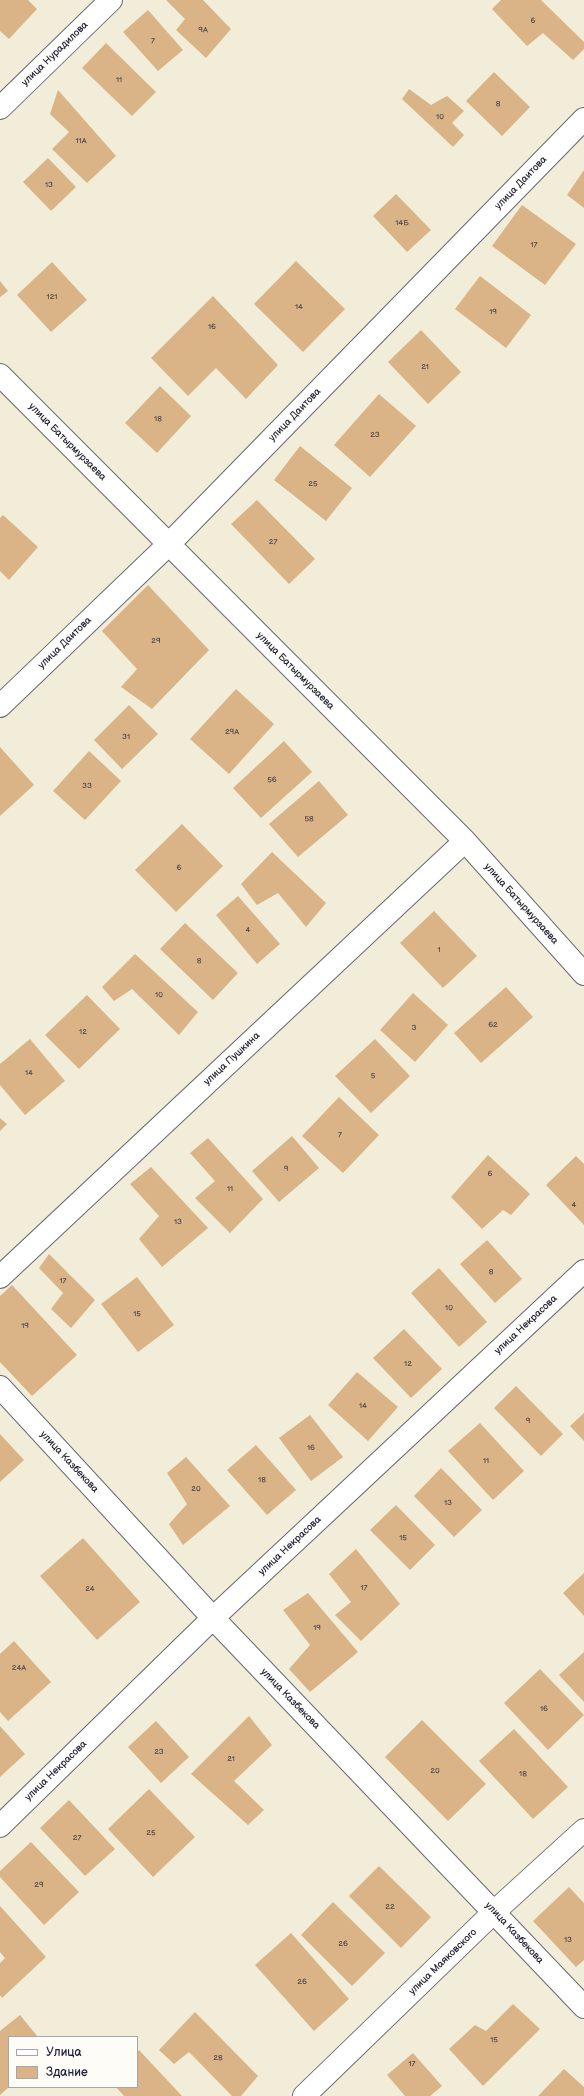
<!DOCTYPE html>
<meta charset="utf-8">
<style>
body{margin:0}
#map{position:relative;width:584px;height:2096px;overflow:hidden;background:#f1edd8;font-family:"Balsamiq Sans",sans-serif}
canvas{display:block}
.legend{position:absolute;left:8px;top:2036px;width:130px;height:52px;box-sizing:border-box;background:#fdfcf7;border:1px solid #a5a5ac;margin:0;padding:5px 7px;list-style:none;font-size:12px;color:#22223b}
.legend li{display:flex;align-items:center;gap:8px;height:20px}
.legend b{width:20px;border:1px solid #a5a5ac}
</style>
<div id="map">
<canvas width="584" height="2096"></canvas>
<ul class="legend">
<li><b style="height:5px;background:#fff"></b>Улица</li>
<li><b style="height:11px;background:#dab486"></b>Здание</li>
</ul>
</div>
<script>
const ctx = document.querySelector('canvas').getContext('2d');
ctx.lineJoin = 'round';
function fill(path, color) { ctx.fillStyle = color; ctx.fill(path, 'evenodd'); }
const shape = rows => new Path2D(rows.map(r => 'M' + r).join(''));
function stroke(path, color, width, dash) { ctx.strokeStyle = color; ctx.lineWidth = width; ctx.lineCap = dash ? 'butt' : 'round'; ctx.setLineDash(dash || []); ctx.stroke(path); }
function drawText(font, color, halo, rows, align = 'center') {
  ctx.font = font + ' "Balsamiq Sans",sans-serif'; ctx.lineWidth = 3; ctx.setLineDash([]); ctx.textBaseline = 'middle'; ctx.strokeStyle = halo; ctx.fillStyle = color; for (const [text, x, y, turn = 0] of rows) {
    ctx.save(); ctx.translate(x, y); ctx.rotate((+turn || 0) * Math.PI / 180); ctx.textAlign = isNaN(turn) ? turn : align; if (halo) ctx.strokeText(text, 0, 0); ctx.fillText(text, 0, 0); ctx.restore();
  }
}
const building = shape([
 [0,0,28,0,37,9,9,39,0,31],
 [166,0,203,0,231,29,206,58,176,30,185,19],
 [501,0,541,0,584,42,584,49,573,60,543,33,527,46,492,9],
 [148,10,183,50,158,71,123,32],
 [106,43,156,92,132,116,82,68],
 [494,72,530,107,502,136,466,101],
 [409,89,431,105,447,96,464,111,452,123,464,135,453,147,402,99],
 [58,90,116,156,87,183,52,149,69,132,50,114],
 [48,158,76,187,51,211,23,182],
 [584,170,584,208,567,195],
 [396,194,431,230,407,252,373,216],
 [522,205,576,244,545,285,492,246],
 [296,261,345,309,303,352,254,304],
 [52,262,87,300,51,332,17,295],
 [480,276,531,315,506,348,455,309],
 [0,281,8,291,0,297],
 [213,296,278,365,246,399,216,368,188,396,151,358],
 [421,330,461,372,428,404,388,362],
 [160,386,191,416,157,453,125,423],
 [379,394,416,426,370,477,334,445],
 [300,446,352,488,326,521,274,480],
 [257,500,315,559,289,584,231,524],
 [3,515,38,547,9,580,0,571,0,518],
 [148,585,209,650,152,709,121,687,137,669,102,631],
 [236,689,274,724,229,774,190,739],
 [129,705,158,734,122,769,94,740],
 [284,741,312,772,261,818,233,788],
 [0,747,34,785,0,816],
 [89,751,121,781,85,820,53,791],
 [319,781,348,815,298,857,269,824],
 [182,824,223,866,176,912,135,870],
 [272,852,326,903,306,927,278,893,257,905,241,884],
 [238,896,280,944,257,964,216,915],
 [434,911,477,956,443,988,400,943],
 [185,923,238,973,213,1000,160,949],
 [135,954,198,1012,179,1035,132,989,114,1001,102,987],
 [506,987,533,1017,481,1063,454,1033],
 [413,993,448,1025,415,1062,380,1030],
 [87,995,120,1029,79,1069,45,1035],
 [30,1039,65,1081,25,1115,0,1085,0,1064],
 [375,1039,410,1076,371,1113,335,1076],
 [339,1097,379,1135,343,1173,302,1136],
 [0,1118,7,1124,0,1131],
 [292,1136,319,1168,279,1202,252,1171],
 [208,1138,263,1199,230,1233,195,1198,215,1181,190,1153],
 [488,1155,530,1194,511,1215,503,1210,482,1229,451,1197],
 [576,1156,584,1164,584,1225,546,1185],
 [151,1167,208,1228,162,1267,139,1239,159,1216,130,1184],
 [487,1240,522,1279,495,1303,460,1264],
 [49,1254,95,1300,71,1328,51,1309,63,1293,39,1268],
 [439,1268,487,1322,459,1347,411,1293],
 [137,1277,174,1325,138,1352,101,1304],
 [12,1285,77,1355,32,1396,0,1362,0,1296],
 [404,1329,442,1369,411,1398,373,1358],
 [357,1372,398,1407,368,1441,328,1405],
 [516,1386,563,1434,541,1456,494,1408],
 [584,1413,584,1441,570,1426],
 [310,1415,343,1457,311,1481,279,1438],
 [480,1423,524,1471,493,1500,448,1451],
 [0,1434,24,1460,0,1482],
 [256,1445,296,1490,267,1515,227,1470],
 [186,1457,230,1506,183,1545,169,1524,187,1504,167,1473],
 [441,1468,482,1510,454,1537,414,1496],
 [396,1505,435,1545,410,1570,370,1530],
 [83,1538,140,1602,97,1640,40,1576],
 [356,1549,400,1604,361,1641,335,1615,351,1602,329,1574],
 [584,1573,584,1616,563,1593],
 [308,1593,358,1652,310,1692,289,1669,310,1645,283,1610],
 [14,1641,51,1682,8,1721,0,1712,0,1654],
 [584,1652,584,1702,559,1675],
 [540,1669,584,1715,548,1750,504,1703],
 [249,1716,272,1745,234,1781,264,1810,248,1825,191,1774],
 [422,1720,486,1784,448,1821,385,1757],
 [156,1721,189,1757,161,1783,128,1747],
 [0,1726,25,1754,0,1777],
 [514,1729,568,1787,533,1819,479,1761],
 [149,1789,195,1837,153,1877,108,1829],
 [69,1800,115,1849,85,1876,40,1828],
 [31,1842,79,1892,44,1925,0,1877,0,1871],
 [379,1866,431,1917,401,1948,349,1896],
 [569,1887,584,1903,584,1960,576,1967,533,1921],
 [333,1902,385,1953,352,1986,301,1935],
 [0,1906,46,1957,2,1998,0,1995,0,1963,5,1958,0,1952],
 [291,1933,349,1999,314,2031,255,1965],
 [513,2004,540,2029,483,2086,449,2049,475,2025,486,2031],
 [195,2012,258,2076,241,2096,232,2096,189,2052,174,2064,159,2050],
 [20,2015,38,2037,9,2037,9,2087,0,2095,0,2031],
 [139,2050,182,2096,124,2096,116,2087,137,2087,137,2052],
 [413,2053,442,2086,430,2096,405,2096,387,2075],
 [564,2069,584,2087,584,2096,538,2096]
]);
const minor = shape([
 [0,108,111,0],
 [0,375,465,841,584,974],
 [0,706,169,544,584,119],
 [0,1277,465,841],
 [0,1387,213,1618,584,2007],
 [0,1826,213,1618,584,1271],
 [304,2096,494,1912,584,1830]
]);
const numberNames = [
 ["6",533,21],
 ["9А",203,30],
 ["7",153,41],
 ["11",119,80],
 ["8",498,104],
 ["10",440,117],
 ["11А",81,141],
 ["13",49,185],
 ["14Б",402,223],
 ["17",534,245],
 ["121",52,297],
 ["14",299,307],
 ["19",493,312],
 ["16",212,327],
 ["21",425,367],
 ["18",158,419],
 ["23",375,435],
 ["25",313,484],
 ["27",273,542],
 ["29",156,641],
 ["29А",232,732],
 ["31",126,737],
 ["56",272,780],
 ["33",87,786],
 ["58",309,819],
 ["6",179,868],
 ["4",248,930],
 ["1",439,950],
 ["8",199,961],
 ["10",159,995],
 ["62",493,1025],
 ["3",414,1028],
 ["12",83,1032],
 ["14",29,1073],
 ["5",373,1076],
 ["7",340,1135],
 ["9",286,1169],
 ["6",490,1174],
 ["11",230,1189],
 ["4",574,1205],
 ["13",178,1222],
 ["8",491,1272],
 ["17",63,1281],
 ["10",449,1308],
 ["15",137,1314],
 ["19",25,1326],
 ["12",408,1364],
 ["14",363,1406],
 ["9",528,1421],
 ["16",311,1448],
 ["11",486,1461],
 ["18",262,1480],
 ["20",196,1489],
 ["13",448,1503],
 ["15",403,1538],
 ["17",364,1588],
 ["24",90,1589],
 ["19",317,1628],
 ["24А",19,1668],
 ["16",544,1709],
 ["23",159,1752],
 ["21",231,1759],
 ["20",435,1771],
 ["18",523,1774],
 ["25",151,1833],
 ["27",77,1838],
 ["29",39,1885],
 ["22",390,1907],
 ["13",568,1940],
 ["26",343,1944],
 ["26",302,1982],
 ["15",494,2040],
 ["28",218,2058],
 ["17",412,2064]
];
const streetNames = [
 ["улица Нурадилова",55,54,-44],
 ["улица Даитова",521,183,-46],
 ["улица Даитова",295,415,-46],
 ["улица Батырмурзаева",67,442,45],
 ["улица Даитова",65,643,-44],
 ["улица Батырмурзаева",295,671,45],
 ["улица Батырмурзаева",521,904,48],
 ["улица Пушкина",232,1059,-43],
 ["улица Некрасова",526,1325,-43],
 ["улица Казбекова",69,1462,47],
 ["улица Некрасова",290,1546,-43],
 ["улица Казбекова",290,1699,46],
 ["улица Некрасова",56,1771,-44],
 ["улица Казбекова",514,1933,47],
 ["улица Маяковского",443,1962,-44]
];
fill(building, '#dab486');
stroke(minor, '#6a6972', 24);
stroke(minor, '#fff', 22);
drawText('8px', '#50464e', null, numberNames);
drawText('10px', '#22223b', '#fdfcf7', streetNames);
</script>
